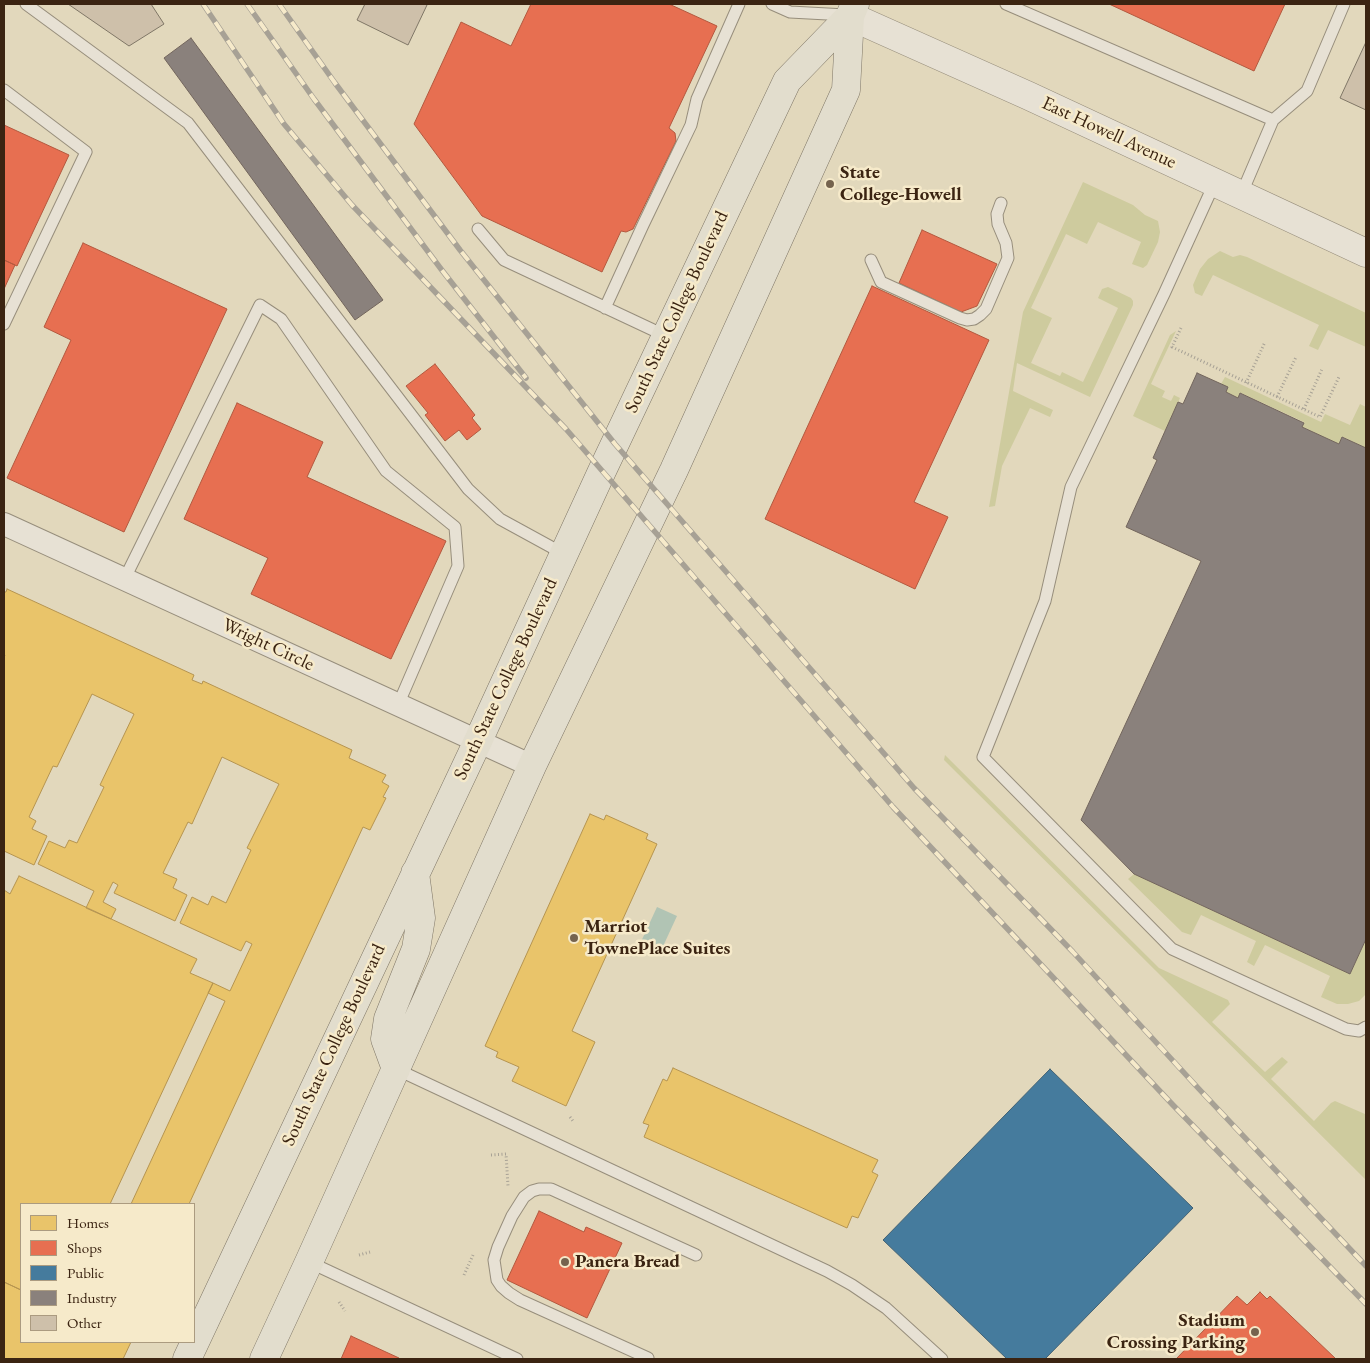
<!DOCTYPE html>
<style>
body{margin:0}
#map{position:relative;width:1370px;height:1363px;overflow:hidden;background:#e2d8bc;font-family:"EB Garamond",serif}
canvas{display:block}
.frame{position:absolute;inset:0;border:5px solid #3b2412;pointer-events:none}
.legend{position:absolute;left:20px;top:1203px;width:175px;height:140px;box-sizing:border-box;background:#f6eaca;border:1px solid #ab9b80;margin:0;padding:6px 9px;list-style:none;font-size:15px;color:#3b2412}
.legend li{display:flex;align-items:center;gap:10px;height:25px}
.legend b{width:25px;border:1px solid #ab9b80}
</style>
<div id="map">
<canvas width="1370" height="1363"></canvas>
<div class="frame"></div>
<ul class="legend">
<li><b style="height:14px;background:#e9c46a"></b>Homes</li>
<li><b style="height:14px;background:#e76f51"></b>Shops</li>
<li><b style="height:14px;background:#457b9d"></b>Public</li>
<li><b style="height:14px;background:#8a817c"></b>Industry</li>
<li><b style="height:14px;background:#cec0aa"></b>Other</li>
</ul>
</div>
<script>
const ctx = document.querySelector('canvas').getContext('2d');
ctx.lineJoin = 'round';
function fill(path, color) { ctx.fillStyle = color; ctx.fill(path, 'evenodd'); }
const shape = rows => new Path2D(rows.map(r => 'M' + r).join(''));
function stroke(path, color, width, dash) { ctx.strokeStyle = color; ctx.lineWidth = width; ctx.lineCap = dash ? 'butt' : 'round'; ctx.setLineDash(dash || []); ctx.stroke(path); }
function drawText(font, color, halo, rows, align = 'center') {
  ctx.font = font + ' "EB Garamond",serif'; ctx.lineWidth = 5; ctx.setLineDash([]); ctx.textBaseline = 'middle'; ctx.strokeStyle = halo; ctx.fillStyle = color; for (const [text, x, y, turn = 0] of rows) {
    ctx.save(); ctx.translate(x, y); ctx.rotate((+turn || 0) * Math.PI / 180); ctx.textAlign = isNaN(turn) ? turn : align; if (halo) ctx.strokeText(text, 0, 0); ctx.fillText(text, 0, 0); ctx.restore();
  }
}
const green = shape([
 [1083,182,1133,205,1145,215,1158,221,1160,232,1158,242,1147,265,1143,268,1132,264,1141,242,1098,222,1087,244,1066,234,1031,308,1052,318,1031,363,1060,376,1062,372,1083,382,1118,308,1098,298,1102,289,1108,287,1131,298,1133,301,1133,305,1090,397,1017,363,1013,391,1053,410,1050,417,1030,408,1002,466,995,506,989,507,1023,312],
 [1220,251,1233,257,1240,255,1247,257,1366,313,1366,347,1328,330,1318,350,1309,346,1319,325,1213,275,1202,296,1195,293,1193,285,1200,269,1208,259],
 [1176,331,1151,384,1165,391,1162,397,1171,401,1174,395,1180,398,1165,431,1133,416,1170,335],
 [1225,377,1321,422,1325,414,1350,425,1360,404,1366,407,1366,448,1343,437,1339,444,1302,427,1304,422,1241,393,1238,398,1226,392,1228,387,1221,384],
 [945,755,1159,968,1228,1000,1230,1004,1212,1022,1265,1072,1282,1057,1288,1062,1271,1079,1314,1121,1331,1103,1335,1101,1365,1114,1366,1113,1366,1180,944,760],
 [1134,874,1350,974,1366,939,1366,994,1359,1001,1348,1004,1337,1004,1321,997,1330,976,1265,945,1254,966,1247,962,1256,941,1201,915,1191,935,1182,932,1128,879]
]);
const water = shape([
 [657,907,677,916,659,955,639,946]
]);
const homes = shape([
 [7,589,194,675,192,680,202,684,203,681,352,750,349,758,386,775,382,782,389,786,383,797,386,798,370,830,363,827,189,1204,131,1204,225,1001,208,993,213,983,230,991,252,944,246,941,241,951,180,923,192,897,208,905,212,896,226,903,251,850,247,848,279,784,222,757,192,824,188,822,163,873,177,879,173,888,187,895,175,921,114,893,118,885,113,882,103,902,116,909,111,919,86,908,94,891,38,864,49,841,65,848,69,840,77,843,104,787,100,785,134,714,92,694,57,767,53,766,29,817,36,821,32,829,47,836,34,865,4,851,4,658,5,655,4,654,4,592,6,592,7,589],
 [590,814,604,820,606,815,648,834,646,839,657,844,572,1031,595,1042,566,1106,512,1081,519,1067,496,1057,498,1052,485,1046,590,814],
 [19,876,197,959,190,973,213,983,110,1204,21,1204,21,1290,4,1282,4,890,10,894,19,876],
 [673,1068,878,1160,872,1172,878,1175,858,1218,852,1216,847,1228,644,1137,649,1125,643,1123,663,1079,667,1081,673,1068],
 [4,1282,21,1290,21,1342,131,1342,123,1359,4,1359,4,1282]
]);
const shops = shape([
 [531,4,669,4,717,26,669,128,675,133,676,141,633,229,626,232,621,231,602,272,482,216,414,124,461,22,511,46,531,4],
 [1109,4,1285,4,1254,71,1109,4],
 [4,125,69,155,17,266,4,260,4,125],
 [922,230,997,264,977,306,961,312,899,283,922,230],
 [83,243,227,309,124,532,7,478,71,340,44,327,83,243],
 [4,260,15,265,4,289,4,260],
 [872,286,989,340,914,502,948,517,915,589,765,519,872,286],
 [435,364,475,415,472,418,481,429,467,440,459,430,445,441,425,415,428,413,406,386,435,364],
 [237,403,323,442,307,477,446,541,391,659,251,594,268,558,184,519,237,403],
 [539,1211,584,1232,586,1227,622,1243,587,1318,507,1280,539,1211],
 [1260,1292,1267,1299,1270,1296,1336,1359,1176,1359,1237,1296,1247,1305,1260,1292],
 [351,1336,399,1358,398,1359,341,1359,351,1336]
]);
const public = shape([
 [1050,1069,1193,1208,1045,1359,1007,1359,883,1240,1050,1069]
]);
const industry = shape([
 [191,38,383,300,355,320,164,58,191,38],
 [1197,373,1228,387,1226,392,1238,398,1240,393,1304,423,1302,427,1339,444,1342,437,1366,448,1366,939,1350,974,1134,874,1081,820,1201,561,1126,527,1157,460,1153,458,1178,402,1183,404,1197,373]
]);
const building = shape([
 [68,4,151,4,164,24,129,46,68,4],
 [365,4,425,4,427,5,408,45,357,20,365,4],
 [1366,42,1366,110,1340,98,1366,42]
]);
const path = shape([
 [1181,328,1172,347,1320,417,1339,377],
 [1246,383,1265,342],
 [1277,397,1296,357],
 [1304,409,1322,369],
 [570,1117,573,1121],
 [491,1155,506,1154,508,1186],
 [359,1255,370,1252],
 [464,1275,473,1255],
 [339,1302,345,1311]
]);
const service = shape([
 [26,4,188,123,468,489,500,519,564,554],
 [772,4,790,12,846,15],
 [1006,4,1273,120,1241,195],
 [4,90,86,152,4,324],
 [1273,120,1307,91,1344,4],
 [1215,182,1164,294,1071,487,1045,601,983,757,1172,949,1346,1029,1359,1031,1366,1027],
 [478,229,504,260,666,336],
 [871,260,881,282,960,318,967,320,974,319,980,315,986,309,1008,258,1006,243,998,224,997,214,1001,203],
 [605,308,643,225,691,125,697,99,739,4],
 [124,580,260,305,281,319,386,471,455,527,458,566,398,705],
 [396,1069,827,1271,852,1285,886,1308,942,1359],
 [309,1262,517,1359],
 [648,1358,520,1300,509,1293,501,1286,497,1280,494,1260,498,1247,512,1216,524,1197,532,1191,539,1189,551,1189,696,1255]
]);
const minor = shape([
 [4,524,532,766]
]);
const tertiary = shape([
 [850,16,1029,96,1366,253]
]);
const primary = shape([
 [396,1069,385,1039,388,1019,416,949,421,918,415,873],
 [187,1359,478,741,602,471,787,81,850,16,855,4],
 [264,1359,309,1262,532,766,674,470,846,90,850,16]
]);
const rail = shape([
 [203,4,284,124,352,205,566,429,893,807,1172,1104,1366,1304],
 [247,4,314,99,441,269,526,378],
 [279,4,335,83,460,250,615,444,661,497,914,788,1073,952,1199,1089,1366,1266]
]);
const markers = [
 [830,184,5,"#75634e"],
 [574,938,5,"#75634e"],
 [565,1262,5,"#75634e"],
 [1255,1332,5,"#75634e"]
];
const streetNames = [
 ["East Howell Avenue",1109,133,25],
 ["South State College Boulevard",677,312,-65],
 ["Wright Circle",268,645,25],
 ["South State College Boulevard",506,679,-65],
 ["South State College Boulevard",334,1045,-65]
];
const poiNames = [
 ["State",840,173],
 ["College-Howell",840,195],
 ["Marriot",584,927],
 ["TownePlace Suites",584,949],
 ["Panera Bread",575,1262],
 ["Stadium",1245,1321,"right"],
 ["Crossing Parking",1245,1343,"right"]
];
fill(green, '#cecb9e');
fill(water, '#b1c4b4');
fill(homes, '#e9c46a');
stroke(homes, '#b59450', 1);
fill(shops, '#e76f51');
stroke(shops, '#b3583e', 1);
fill(public, '#457b9d');
stroke(public, '#426173', 1);
fill(industry, '#8a817c');
stroke(industry, '#72655c', 1);
fill(building, '#cec0aa');
stroke(building, '#7f7666', 1);
stroke(service, '#978e7c', 13);
stroke(minor, '#978e7c', 24);
stroke(tertiary, '#978e7c', 29);
stroke(primary, '#7f7666', 29);
stroke(path, '#a7a195', 3, [1, 2.5]);
stroke(service, '#e7e1d4', 11);
stroke(minor, '#e7e1d4', 22);
stroke(tertiary, '#e7e1d4', 28);
stroke(primary, '#e2ddcd', 28);
stroke(rail, '#a7a195', 5.5);
stroke(rail, '#f6eaca', 4, [11]);
for (const [x, y, r, color] of markers) { const dot = new Path2D(); dot.arc(x, y, r, 0, 2 * Math.PI); ctx.fillStyle = color; ctx.fill(dot); stroke(dot, '#f6eaca', 2); }
drawText('19px', '#3b2412', '#f6eaca', streetNames);
drawText('bold 19px', '#3b2412', '#f6eaca', poiNames, 'left');
</script>
